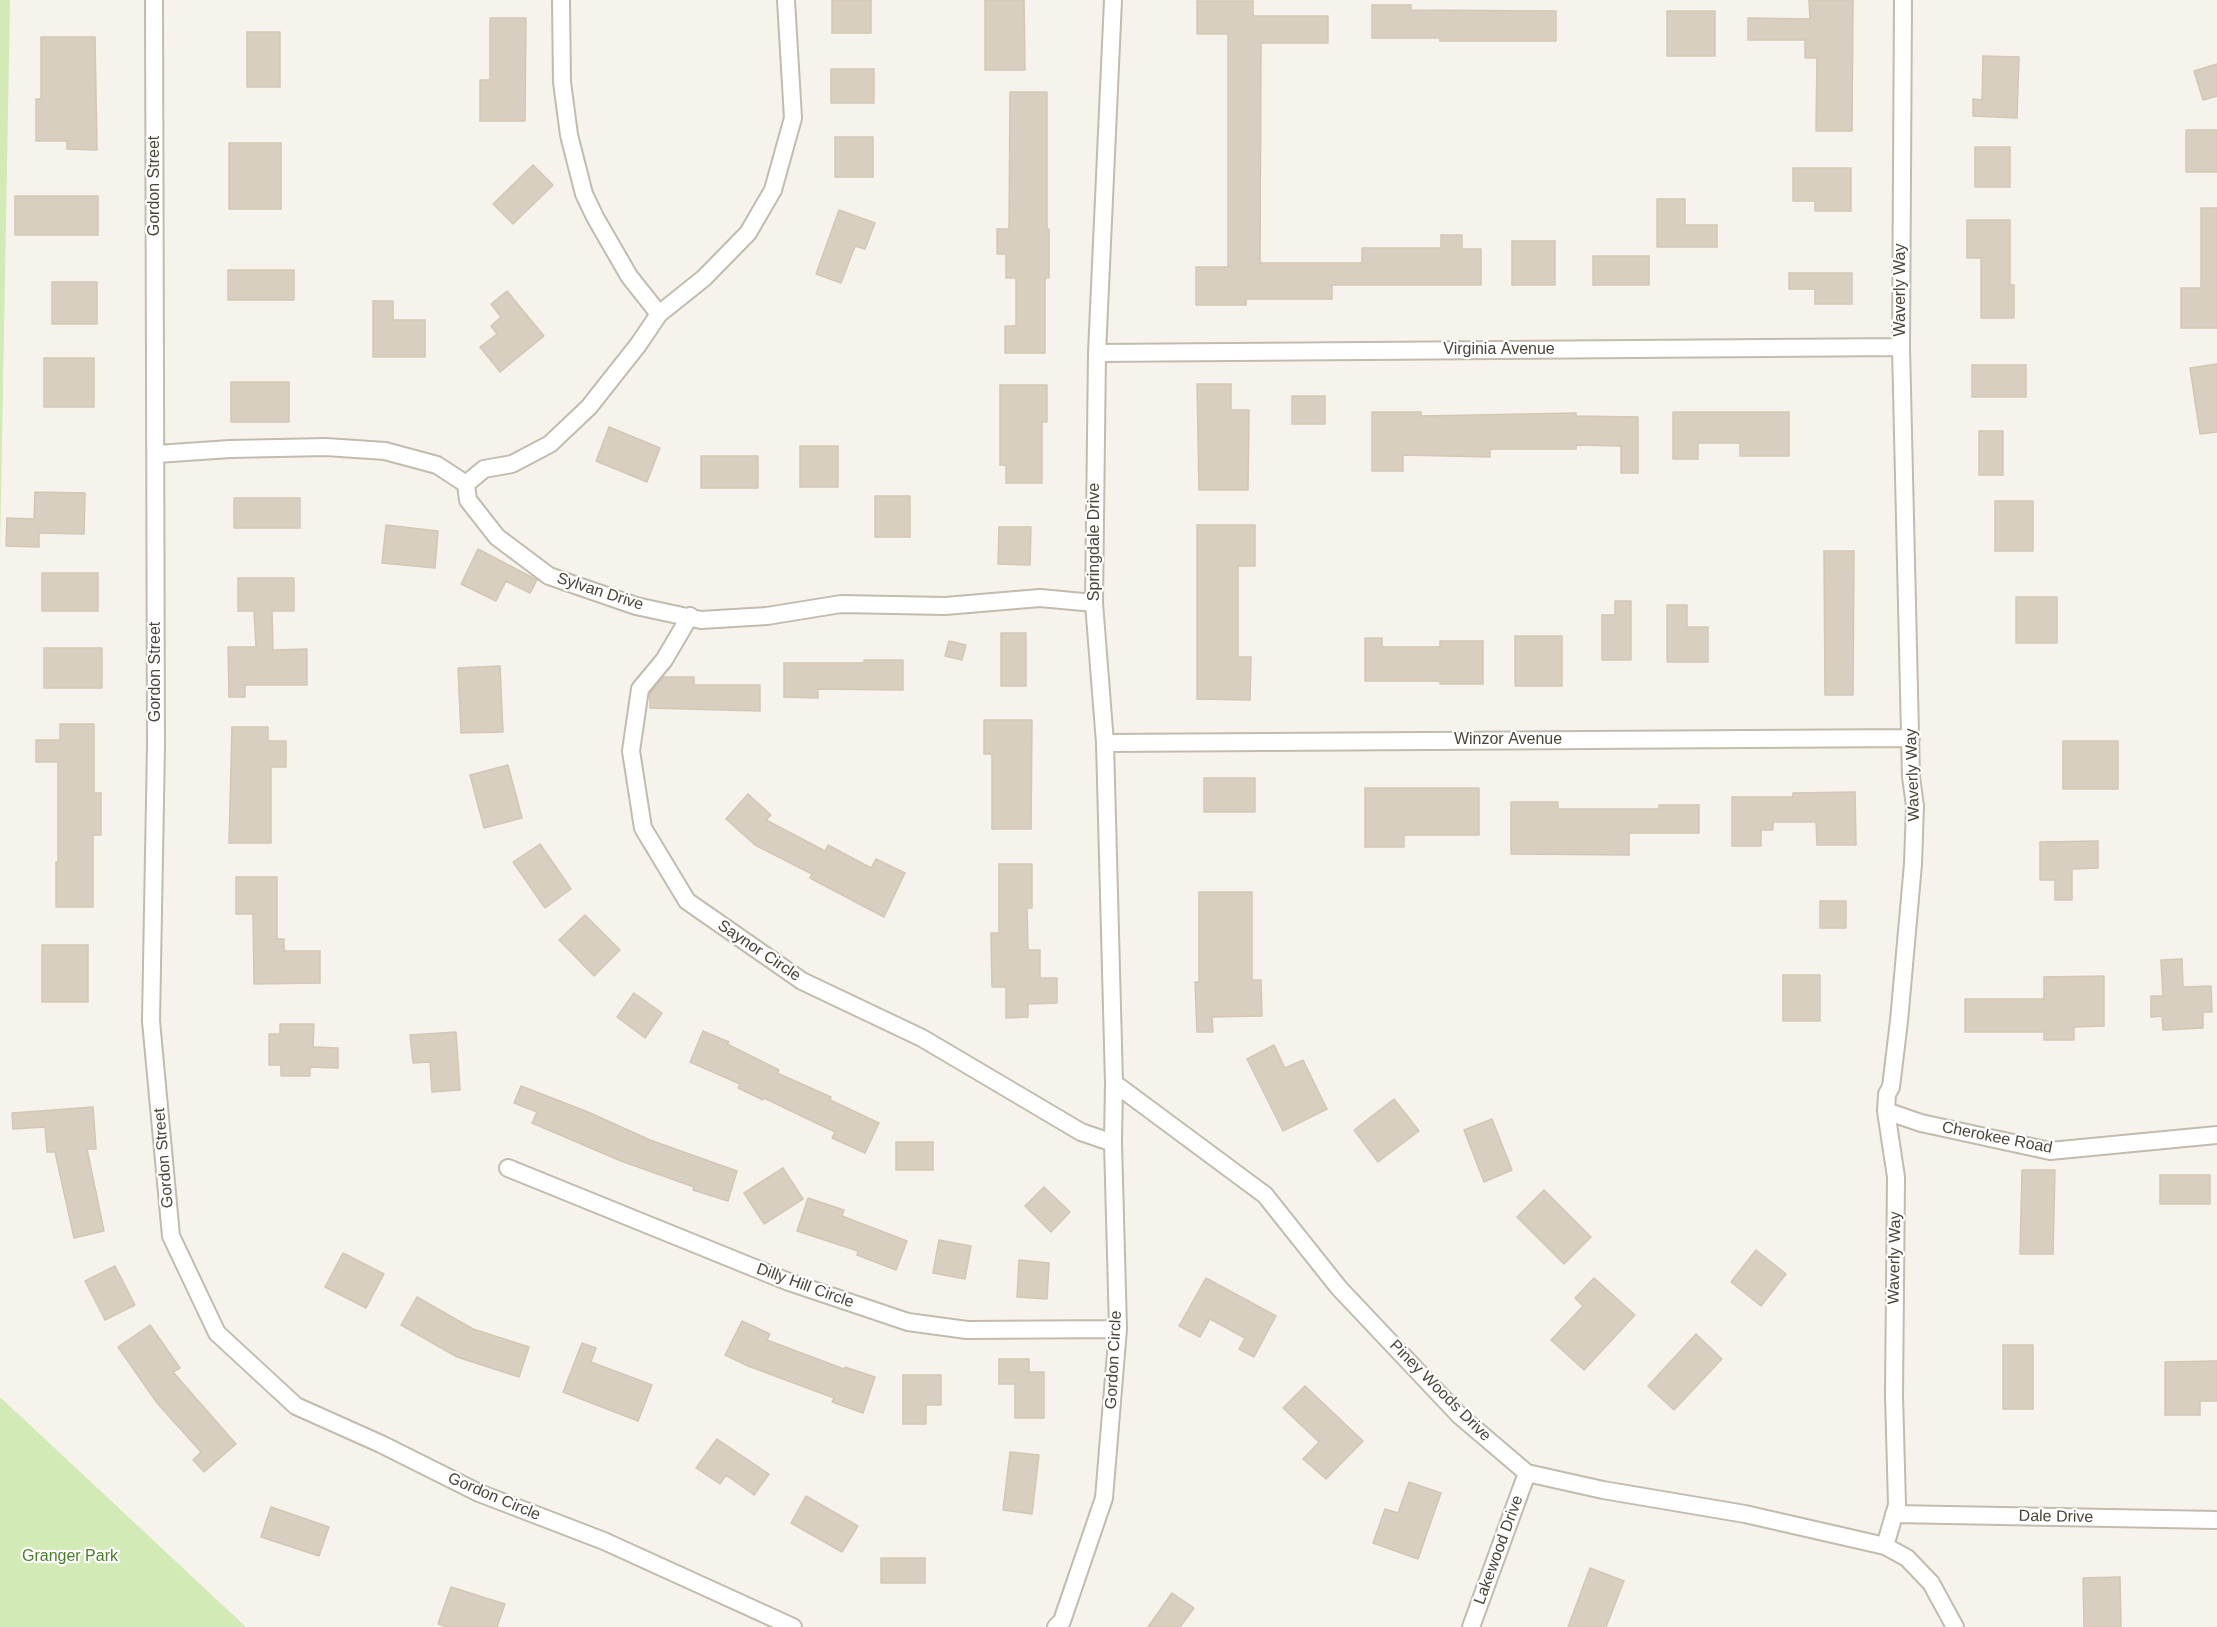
<!DOCTYPE html>
<style>
body{margin:0}
canvas{display:block;background:#f6f3ec}
</style>
<canvas width="2217" height="1627"></canvas>
<script>
const ctx = document.querySelector('canvas').getContext('2d');
ctx.lineJoin = 'round';
function fill(path, color) { ctx.fillStyle = color; ctx.fill(path, 'evenodd'); }
const shape = rows => new Path2D(rows.map(r => 'M' + r).join(''));
function stroke(path, color, width, dash) { ctx.strokeStyle = color; ctx.lineWidth = width; ctx.lineCap = dash ? 'butt' : 'round'; ctx.setLineDash(dash || []); ctx.stroke(path); }
function drawText(font, color, halo, rows, align = 'center') {
  ctx.font = font + ' Helvetica,sans-serif'; ctx.lineWidth = 4.5; ctx.setLineDash([]); ctx.textBaseline = 'middle'; ctx.strokeStyle = halo; ctx.fillStyle = color; for (const [text, x, y, turn = 0] of rows) {
    ctx.save(); ctx.translate(x, y); ctx.rotate((+turn || 0) * Math.PI / 180); ctx.textAlign = isNaN(turn) ? turn : align; if (halo) ctx.strokeText(text, 0, 0); ctx.fillText(text, 0, 0); ctx.restore();
  }
}
const green = shape([
 [0,0,10,0,0,551],
 [0,1397,246,1627,0,1627]
]);
const building = shape([
 [832,0,871,0,871,33,832,33,832,0],
 [985,0,1024,0,1025,70,985,70,985,0],
 [1809,0,1853,0,1852,131,1816,131,1817,58,1805,58,1805,40,1748,40,1748,18,1810,19,1809,0],
 [1197,1,1253,1,1253,16,1328,16,1328,43,1261,43,1260,263,1362,263,1362,248,1441,248,1441,235,1462,235,1462,249,1481,249,1481,285,1332,285,1332,299,1246,299,1246,305,1196,305,1196,267,1228,267,1228,34,1197,34,1197,1],
 [1372,5,1411,5,1411,10,1556,11,1556,41,1440,41,1440,38,1372,38,1372,5],
 [1667,11,1715,11,1715,56,1667,56,1667,11],
 [490,18,526,18,525,121,480,121,480,80,490,80,490,18],
 [247,32,280,32,280,87,247,87,247,32],
 [41,37,95,37,97,150,67,149,67,141,36,141,36,99,41,99,41,37],
 [1983,56,2019,57,2017,118,1973,116,1973,99,1982,100,1983,56],
 [2217,64,2217,96,2203,100,2194,71,2217,64],
 [831,69,874,69,874,103,831,103,831,69],
 [1010,92,1047,92,1047,229,1049,229,1049,278,1045,278,1045,353,1005,353,1005,326,1016,326,1016,278,1006,278,1006,254,997,254,997,229,1009,229,1010,92],
 [2186,130,2217,130,2217,172,2186,172,2186,130],
 [835,137,873,137,873,177,835,177,835,137],
 [229,143,281,143,281,209,229,209,229,143],
 [1975,147,2010,147,2010,187,1975,187,1975,147],
 [533,165,553,185,513,224,493,204,533,165],
 [1793,168,1851,168,1851,211,1815,211,1815,201,1793,201,1793,168],
 [15,196,98,196,98,235,15,235,15,196],
 [1657,199,1685,199,1685,225,1717,225,1717,247,1657,247,1657,199],
 [2201,208,2217,208,2217,328,2181,328,2181,288,2201,288,2201,208],
 [839,210,875,223,865,249,855,246,841,283,816,274,839,210],
 [1967,220,2010,220,2010,285,2014,285,2014,318,1981,318,1981,258,1967,258,1967,220],
 [1512,241,1555,241,1555,285,1512,285,1512,241],
 [1593,256,1649,256,1649,285,1593,285,1593,256],
 [228,270,294,270,294,300,228,300,228,270],
 [1789,273,1852,273,1852,304,1815,304,1815,289,1789,289,1789,273],
 [52,282,97,282,97,324,52,324,52,282],
 [507,291,544,336,500,372,480,347,497,334,491,326,501,317,491,304,507,291],
 [373,301,393,301,393,320,425,320,425,357,373,357,373,301],
 [44,358,94,358,94,407,44,407,44,358],
 [2217,364,2217,432,2200,434,2190,368,2217,364],
 [1972,365,2026,365,2026,397,1972,397,1972,365],
 [231,382,289,382,289,422,231,422,231,382],
 [1197,384,1231,384,1231,410,1249,410,1248,490,1199,490,1197,384],
 [1000,385,1047,385,1047,422,1042,422,1042,483,1006,483,1006,465,1000,465,1000,385],
 [1292,396,1325,396,1325,424,1292,424,1292,396],
 [1372,412,1421,412,1421,416,1576,413,1576,416,1638,417,1638,473,1621,473,1621,446,1576,445,1576,449,1490,449,1490,457,1403,455,1403,471,1372,471,1372,412],
 [1673,412,1789,412,1789,456,1740,456,1740,443,1698,443,1698,459,1673,459,1673,412],
 [609,427,660,448,647,482,596,461,609,427],
 [1979,431,2003,431,2003,475,1979,475,1979,431],
 [800,446,838,446,838,487,800,487,800,446],
 [701,456,758,456,758,488,701,488,701,456],
 [35,492,85,493,84,534,39,533,39,547,6,546,7,518,34,519,35,492],
 [875,496,910,496,910,537,875,537,875,496],
 [234,498,300,498,300,528,234,528,234,498],
 [1995,501,2033,501,2033,551,1995,551,1995,501],
 [386,525,438,531,435,568,382,563,386,525],
 [1197,525,1255,525,1255,566,1238,566,1238,657,1251,657,1250,700,1197,699,1197,525],
 [999,527,1031,527,1030,565,998,564,999,527],
 [478,549,537,580,530,593,506,581,496,601,461,584,478,549],
 [1824,551,1854,551,1853,695,1825,695,1824,551],
 [42,573,98,573,98,611,42,611,42,573],
 [238,578,294,578,294,611,272,611,273,650,307,649,307,685,245,685,245,697,229,697,228,647,256,647,254,611,238,611,238,578],
 [2016,597,2057,597,2057,643,2016,643,2016,597],
 [1615,601,1631,601,1631,660,1602,660,1602,615,1615,615,1615,601],
 [1667,605,1687,605,1687,627,1708,627,1708,662,1667,662,1667,605],
 [1001,633,1026,633,1026,686,1001,686,1001,633],
 [1515,636,1562,636,1562,686,1515,686,1515,636],
 [1365,638,1382,638,1382,647,1440,647,1440,641,1483,641,1483,684,1440,684,1440,681,1365,681,1365,638],
 [949,641,966,645,962,660,945,656,949,641],
 [44,648,102,648,102,688,44,688,44,648],
 [864,660,903,660,903,690,818,689,818,698,784,697,784,663,864,663,864,660],
 [500,666,503,732,461,733,458,668,500,666],
 [664,677,694,677,694,685,760,685,760,711,650,708,650,693,664,677],
 [984,720,1032,720,1031,829,992,829,992,754,984,754,984,720],
 [60,724,94,724,94,793,101,793,101,835,93,835,93,907,56,907,56,862,58,862,58,762,36,762,36,740,60,740,60,724],
 [232,727,268,727,268,741,286,741,286,767,271,767,271,843,229,843,232,727],
 [2063,741,2118,741,2118,789,2063,789,2063,741],
 [508,765,522,818,484,828,470,775,508,765],
 [1204,778,1255,778,1255,812,1204,812,1204,778],
 [1365,788,1479,788,1479,835,1404,835,1404,847,1365,847,1365,788],
 [1855,792,1856,845,1817,845,1816,822,1773,822,1773,830,1761,830,1761,846,1732,846,1732,797,1793,797,1793,793,1855,792],
 [748,794,771,815,766,820,825,851,828,845,871,868,876,859,905,873,884,917,810,878,812,874,755,845,726,819,748,794],
 [1511,802,1558,802,1558,809,1659,809,1659,805,1699,805,1699,833,1629,833,1629,855,1511,854,1511,802],
 [2098,841,2098,868,2072,869,2072,900,2055,900,2055,880,2040,880,2040,842,2098,841],
 [540,844,571,889,545,908,513,862,540,844],
 [999,864,1032,864,1032,908,1027,908,1028,950,1040,950,1040,978,1057,978,1057,1003,1028,1004,1028,1017,1006,1018,1006,987,992,987,991,933,999,933,999,864],
 [236,877,277,877,277,939,284,939,284,951,320,951,320,983,254,984,253,914,236,914,236,877],
 [1199,892,1252,892,1252,980,1261,980,1262,1016,1212,1017,1213,1032,1197,1032,1195,982,1199,982,1199,892],
 [1820,901,1846,901,1846,928,1820,928,1820,901],
 [585,915,620,950,594,976,559,940,585,915],
 [42,945,88,945,88,1002,42,1002,42,945],
 [2182,959,2183,987,2211,986,2212,1012,2203,1012,2203,1028,2163,1030,2162,1016,2151,1017,2151,996,2163,996,2161,960,2182,959],
 [1783,975,1820,975,1820,1021,1783,1021,1783,975],
 [2104,976,2104,1026,2074,1027,2074,1040,2044,1040,2044,1032,1965,1032,1965,999,2044,999,2044,977,2104,976],
 [634,993,662,1013,645,1038,617,1017,634,993],
 [280,1024,314,1024,313,1047,338,1048,338,1068,310,1067,310,1076,281,1076,281,1065,269,1065,269,1034,280,1034,280,1024],
 [703,1031,729,1042,727,1044,779,1070,777,1073,831,1097,830,1100,879,1123,865,1153,832,1138,835,1132,764,1098,763,1100,738,1088,740,1084,690,1062,703,1031],
 [456,1032,460,1090,432,1092,430,1062,413,1063,410,1035,456,1032],
 [1274,1045,1285,1068,1303,1060,1327,1109,1283,1131,1247,1059,1274,1045],
 [521,1086,588,1112,650,1140,737,1171,728,1201,693,1190,694,1187,621,1161,532,1123,537,1112,514,1103,521,1086],
 [1394,1099,1419,1131,1378,1162,1354,1130,1394,1099],
 [93,1107,96,1149,87,1149,104,1231,74,1238,55,1152,47,1152,45,1127,13,1129,12,1113,93,1107],
 [1492,1119,1512,1170,1484,1182,1464,1130,1492,1119],
 [896,1142,933,1142,933,1170,896,1170,896,1142],
 [783,1168,803,1199,764,1224,744,1193,783,1168],
 [2022,1170,2055,1170,2053,1254,2020,1254,2022,1170],
 [2160,1175,2210,1175,2210,1204,2160,1204,2160,1175],
 [1044,1187,1070,1212,1051,1232,1025,1206,1044,1187],
 [1544,1190,1591,1237,1564,1264,1517,1217,1544,1190],
 [808,1198,844,1210,842,1216,907,1241,896,1270,857,1255,858,1251,797,1231,808,1198],
 [939,1240,971,1246,965,1279,933,1273,939,1240],
 [1756,1250,1786,1274,1761,1306,1731,1282,1756,1250],
 [343,1253,384,1274,366,1308,325,1287,343,1253],
 [1019,1260,1049,1263,1047,1299,1017,1297,1019,1260],
 [115,1266,135,1305,105,1320,85,1281,115,1266],
 [1206,1278,1276,1316,1254,1357,1239,1349,1245,1338,1210,1319,1200,1337,1179,1326,1206,1278],
 [1594,1278,1635,1315,1584,1370,1551,1340,1583,1306,1575,1298,1594,1278],
 [417,1297,473,1329,529,1347,519,1377,457,1357,401,1325,417,1297],
 [742,1321,770,1334,767,1340,844,1369,845,1367,875,1377,863,1413,832,1402,834,1398,748,1366,725,1355,742,1321],
 [150,1325,180,1368,173,1372,236,1444,204,1472,193,1460,201,1452,157,1403,118,1347,150,1325],
 [1696,1334,1722,1359,1674,1410,1648,1386,1696,1334],
 [582,1343,596,1348,591,1362,652,1385,638,1421,563,1392,582,1343],
 [2003,1345,2033,1345,2033,1409,2003,1409,2003,1345],
 [999,1359,1029,1359,1029,1372,1044,1372,1044,1418,1015,1418,1015,1384,999,1384,999,1359],
 [2217,1361,2217,1401,2200,1401,2200,1415,2165,1415,2165,1362,2217,1361],
 [903,1375,941,1375,941,1405,926,1405,926,1424,903,1424,903,1375],
 [1305,1386,1363,1441,1326,1479,1303,1459,1319,1442,1283,1408,1305,1386],
 [717,1439,769,1474,754,1495,726,1475,720,1484,696,1468,717,1439],
 [1010,1452,1039,1455,1032,1514,1003,1510,1010,1452],
 [1409,1482,1441,1493,1418,1559,1373,1543,1385,1509,1398,1513,1409,1482],
 [806,1496,858,1526,842,1552,791,1523,806,1496],
 [271,1507,329,1527,319,1556,261,1537,271,1507],
 [881,1558,925,1558,925,1583,881,1583,881,1558],
 [1590,1568,1624,1581,1606,1627,1568,1627,1590,1568],
 [2120,1577,2121,1627,2084,1627,2083,1578,2120,1577],
 [451,1587,505,1604,497,1627,448,1627,438,1624,451,1587],
 [1172,1593,1194,1608,1180,1627,1148,1627,1172,1593]
]);
const minor = shape([
 [154,0,156,745,151,1021,171,1236,217,1333,296,1406,381,1444,479,1493,604,1541,793,1627],
 [561,0,562,82,569,135,584,194,595,217,629,276,659,314],
 [1097,353,1901,347],
 [157,454,230,449,326,447,385,451,437,465,466,484,468,500,497,537,549,576,636,606,701,620,767,616,841,604,945,606,1040,598,1094,603],
 [466,484,484,469,512,464,550,444,589,407,638,345,659,314,704,278,748,233,773,190,793,118,786,0],
 [690,616,664,660,640,689,631,751,643,828,687,901,802,981,922,1038,1081,1132,1113,1143],
 [1105,743,1911,738],
 [1114,1083,1265,1195,1339,1288,1460,1416,1527,1473,1603,1490,1745,1514,1885,1546,1907,1558,1931,1583,1955,1627],
 [1886,1111,1921,1123,2050,1151,2217,1135],
 [508,1168,789,1282,908,1322,967,1330,1118,1329],
 [1894,1514,2217,1520],
 [1885,1546,1897,1505,1894,1395,1896,1177,1886,1111,1887,1094,1891,1087,1899,1021,1913,864,1915,806,1911,777,1901,347,1903,0],
 [1056,1627,1062,1621,1104,1498,1118,1329,1113,1143,1114,1083,1105,743,1094,603,1097,353,1113,0],
 [1471,1627,1527,1473]
]);
const streetNames = [
 ["Gordon Street",155,186,-90],
 ["Waverly Way",1901,290,-90],
 ["Virginia Avenue",1499,350],
 ["Springdale Drive",1095,542,-90],
 ["Sylvan Drive",600,592,18],
 ["Gordon Street",156,672,-90],
 ["Winzor Avenue",1508,740],
 ["Waverly Way",1913,775,-92],
 ["Saynor Circle",759,951,34],
 ["Cherokee Road",1997,1138,11],
 ["Gordon Street",164,1158,-95],
 ["Waverly Way",1895,1258,-89],
 ["Dilly Hill Circle",805,1286,20],
 ["Gordon Circle",1114,1360,-87],
 ["Piney Woods Drive",1440,1391,45],
 ["Gordon Circle",494,1497,23],
 ["Dale Drive",2056,1517,1],
 ["Lakewood Drive",1499,1550,-70]
];
const parkNames = [
 ["Granger Park",70,1557]
];
fill(green, '#d2eab5');
fill(building, '#d8cfc1');
stroke(building, '#d3c7b4', 1.5);
stroke(minor, '#c2bbae', 20);
stroke(minor, '#fff', 16);
drawText('16px', '#4b4439', '#fff', streetNames);
drawText('16px', '#4a7f2a', '#fff', parkNames);
</script>
